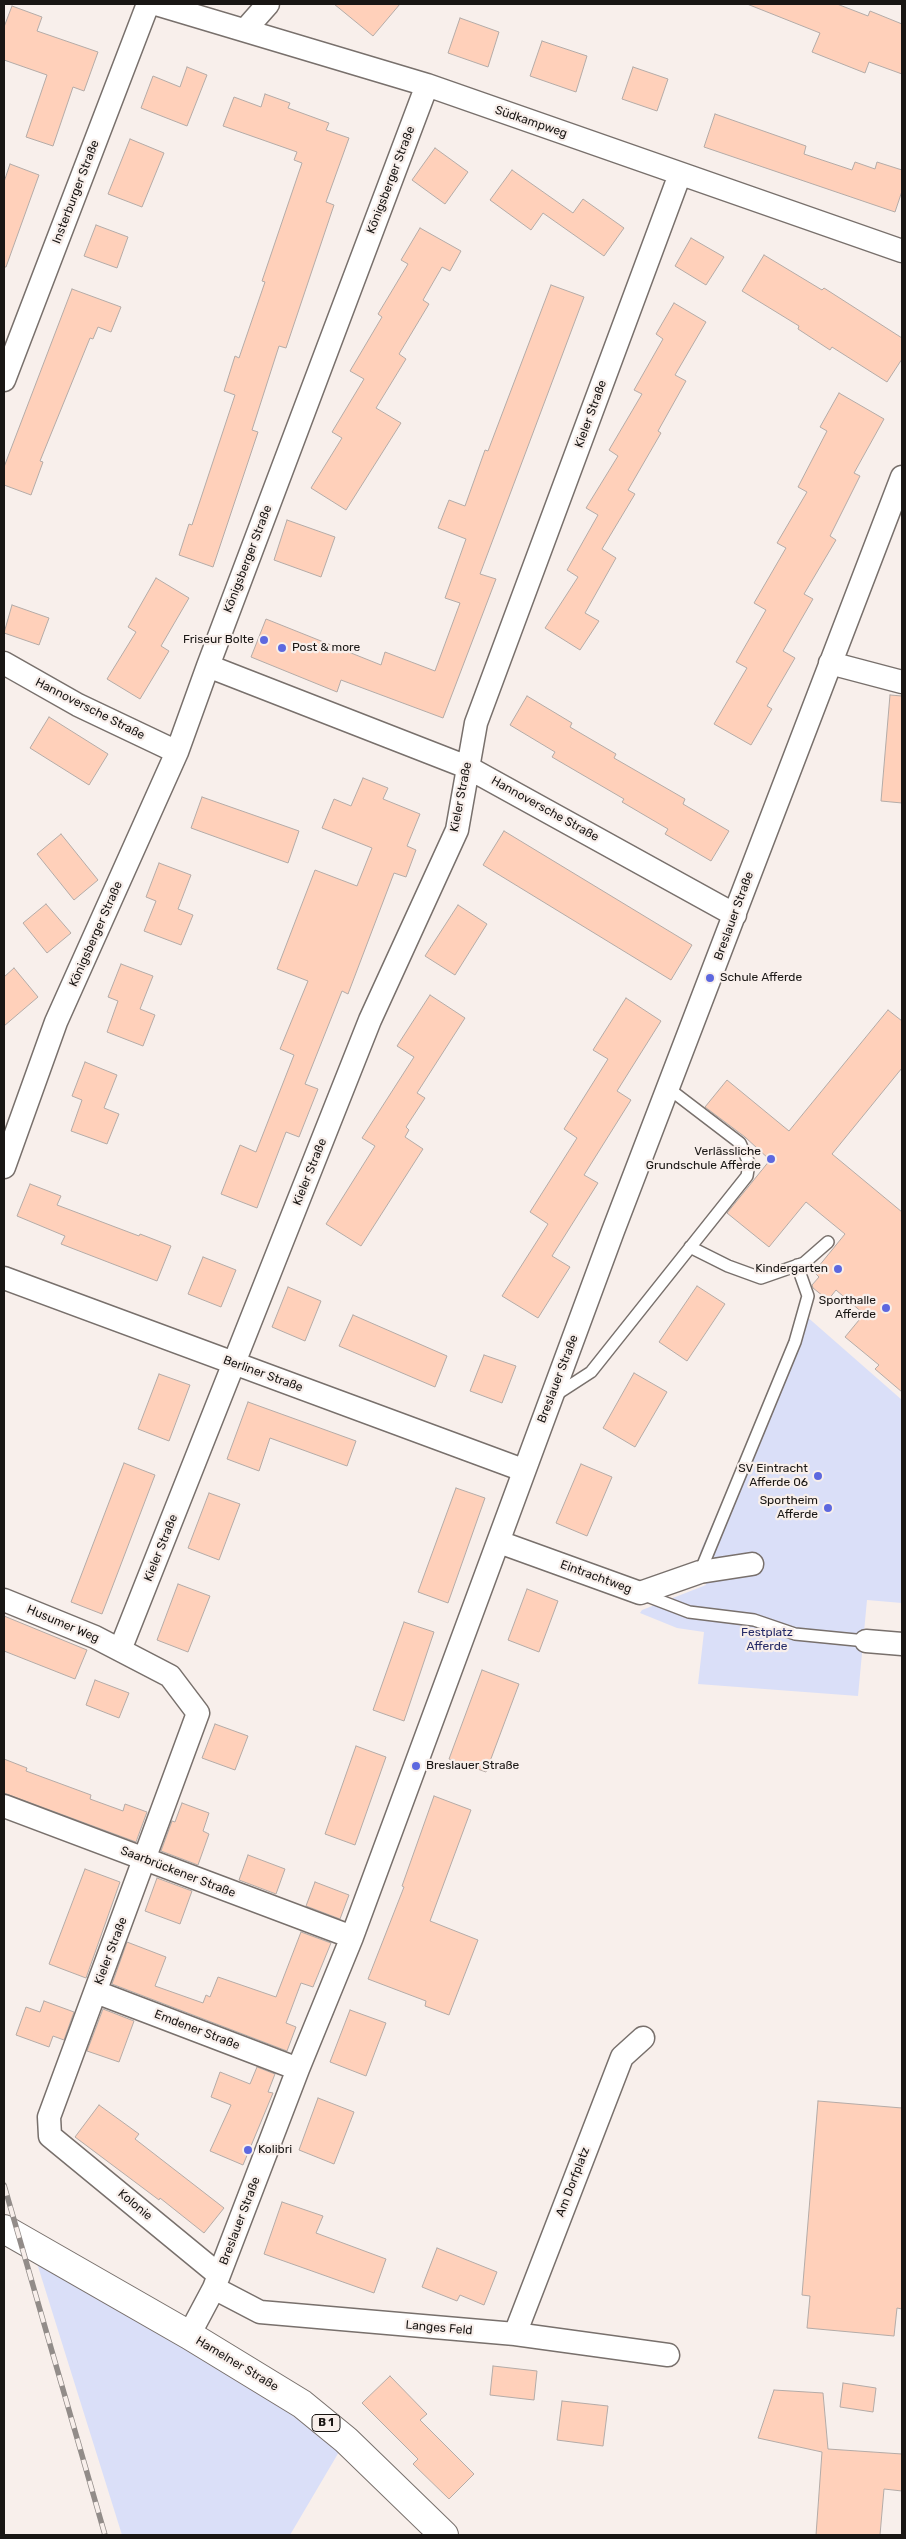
<!DOCTYPE html>
<meta charset="utf-8">
<style>
body{margin:0}
#map{position:relative;width:906px;height:2539px;overflow:hidden;background:#f8efeb;font-family:Rubik,sans-serif}
canvas{display:block}
.frame{position:absolute;inset:0;border:5px solid #191614;pointer-events:none}
</style>
<div id="map">
<canvas width="906" height="2539"></canvas>
<div class="frame"></div>
</div>
<script>
const ctx = document.querySelector('canvas').getContext('2d');
ctx.lineJoin = 'round';
function fill(path, color) { ctx.fillStyle = color; ctx.fill(path, 'evenodd'); }
const shape = rows => new Path2D(rows.map(r => 'M' + r).join(''));
function stroke(path, color, width, dash) { ctx.strokeStyle = color; ctx.lineWidth = width; ctx.lineCap = dash ? 'butt' : 'round'; ctx.setLineDash(dash || []); ctx.stroke(path); }
function drawText(font, color, halo, rows, align = 'center') {
  ctx.font = font + ' Rubik,sans-serif'; ctx.lineWidth = 4.5; ctx.setLineDash([]); ctx.textBaseline = 'middle'; ctx.strokeStyle = halo; ctx.fillStyle = color; for (const [text, x, y, turn = 0] of rows) {
    ctx.save(); ctx.translate(x, y); ctx.rotate((+turn || 0) * Math.PI / 180); ctx.textAlign = isNaN(turn) ? turn : align; if (halo) ctx.strokeText(text, 0, 0); ctx.fillText(text, 0, 0); ctx.restore();
  }
}
const green = shape([
 [805,1315,902,1400,902,1603,867,1600,858,1696,698,1684,704,1632,677,1628,640,1613,642,1610,706,1585,700,1552],
 [31,2244,346,2440,290,2535,122,2535]
]);
const building = shape([
 [334,4,400,4,373,36,334,4],
 [747,4,837,4,868,16,870,11,902,24,902,74,869,62,865,73,812,52,820,33,747,4],
 [12,6,42,17,37,31,98,52,84,91,73,87,53,146,26,137,47,75,4,60,4,27,12,6],
 [460,18,499,32,488,67,448,53,460,18],
 [542,41,587,56,576,92,530,76,542,41],
 [187,67,207,75,187,126,141,108,153,76,180,87,187,67],
 [633,67,668,79,657,111,622,99,633,67],
 [265,94,290,103,288,108,329,123,326,130,349,138,326,202,334,205,286,348,279,346,252,430,258,432,213,567,179,555,189,524,192,525,235,395,224,391,235,356,239,358,265,282,262,281,302,163,294,160,297,152,223,126,234,97,261,107,265,94],
 [715,114,806,146,804,154,852,170,855,162,875,169,877,162,902,170,902,191,895,212,704,147,715,114],
 [130,139,164,153,142,207,108,194,130,139],
 [435,148,468,172,445,204,412,180,435,148],
 [10,164,39,175,6,267,4,267,4,182,10,164],
 [512,170,573,213,583,199,624,228,604,256,543,213,531,230,490,200,512,170],
 [96,225,128,237,117,268,84,256,96,225],
 [420,228,461,251,450,271,442,267,423,300,429,304,399,354,406,359,376,408,401,423,346,510,311,488,342,438,332,432,364,379,350,371,382,317,378,314,408,264,401,260,420,228],
 [691,238,724,257,706,285,675,266,691,238],
 [764,255,822,290,824,288,902,338,902,359,887,382,832,347,830,350,798,329,799,326,742,291,764,255],
 [551,285,584,297,480,574,496,579,443,718,341,680,337,692,251,657,266,619,381,665,385,652,435,671,460,603,445,598,466,539,438,528,449,500,465,506,485,450,488,451,551,285],
 [72,289,121,307,111,332,98,327,93,339,90,338,40,461,43,462,31,495,4,485,4,467,72,289],
 [674,303,706,322,675,375,686,381,658,431,661,433,628,490,635,494,602,549,616,558,585,613,599,621,580,650,545,628,578,577,567,570,598,515,586,508,618,456,609,450,642,394,634,390,663,339,656,334,674,303],
 [839,393,884,419,854,473,860,476,830,536,836,540,804,594,813,599,783,651,795,658,767,706,772,709,751,745,714,724,747,668,736,662,766,610,754,603,786,548,777,543,807,492,798,487,827,431,820,427,839,393],
 [287,520,335,537,321,577,274,560,287,520],
 [156,578,189,598,161,646,169,651,140,699,107,679,136,632,128,627,156,578],
 [12,605,49,618,39,645,4,633,12,605],
 [890,695,902,696,902,803,881,801,890,695],
 [527,696,572,723,570,727,616,754,614,758,685,799,683,804,729,831,711,861,665,834,668,829,622,802,624,799,552,757,555,752,510,725,527,696],
 [49,717,108,754,89,785,30,748,49,717],
 [363,778,388,788,383,799,420,814,407,846,416,850,406,877,394,873,348,994,342,991,305,1084,318,1089,299,1137,286,1132,257,1208,221,1194,240,1145,256,1152,294,1055,280,1049,308,981,277,969,315,870,357,886,372,848,322,828,334,799,351,806,363,778],
 [202,797,299,831,288,863,191,828,202,797],
 [504,831,692,945,671,980,483,865,504,831],
 [61,834,98,880,74,900,37,854,61,834],
 [159,863,191,875,178,909,193,915,181,945,144,931,156,901,146,897,159,863],
 [46,904,71,933,47,953,23,923,46,904],
 [458,905,487,924,455,975,425,956,458,905],
 [121,964,153,976,140,1009,155,1015,143,1046,107,1032,118,1001,108,997,121,964],
 [14,968,38,997,4,1026,4,977,14,968],
 [430,995,465,1018,417,1093,425,1098,406,1127,409,1130,405,1137,423,1149,361,1246,326,1224,375,1146,362,1138,414,1057,397,1046,430,995],
 [626,998,661,1021,617,1091,631,1100,584,1175,598,1183,552,1256,570,1267,538,1318,502,1296,548,1224,530,1212,577,1138,564,1129,608,1059,593,1050,626,998],
 [888,1010,902,1021,902,1068,832,1154,902,1212,902,1392,875,1369,879,1365,845,1337,864,1314,836,1290,828,1300,813,1288,812,1285,819,1277,814,1272,845,1234,806,1202,769,1247,727,1213,770,1160,745,1137,705,1107,727,1080,789,1131,888,1010],
 [85,1062,117,1075,104,1108,119,1114,107,1144,71,1131,82,1100,72,1096,85,1062],
 [30,1184,61,1196,57,1205,139,1236,140,1234,171,1246,157,1281,61,1244,65,1236,17,1216,30,1184],
 [203,1257,236,1270,221,1307,188,1294,203,1257],
 [697,1286,725,1304,687,1361,659,1342,697,1286],
 [288,1287,321,1301,305,1341,272,1327,288,1287],
 [353,1315,447,1356,435,1387,339,1346,353,1315],
 [484,1355,516,1366,502,1403,470,1391,484,1355],
 [634,1373,667,1392,635,1447,603,1428,634,1373],
 [159,1374,190,1385,169,1441,138,1429,159,1374],
 [248,1402,356,1441,347,1466,270,1438,259,1471,227,1459,248,1402],
 [124,1463,155,1475,102,1614,71,1602,124,1463],
 [581,1464,612,1477,587,1536,556,1523,581,1464],
 [456,1488,485,1498,448,1603,418,1592,456,1488],
 [209,1493,240,1504,219,1560,188,1548,209,1493],
 [178,1584,210,1596,188,1652,157,1640,178,1584],
 [527,1589,558,1601,539,1652,508,1640,527,1589],
 [4,1616,87,1650,75,1679,4,1651,4,1616],
 [404,1622,434,1632,404,1721,373,1710,404,1622],
 [482,1670,519,1684,486,1772,449,1759,482,1670],
 [95,1680,129,1693,119,1718,86,1705,95,1680],
 [215,1724,248,1736,235,1770,202,1758,215,1724],
 [356,1746,386,1757,355,1845,325,1834,356,1746],
 [4,1759,27,1768,26,1771,91,1795,90,1799,123,1811,125,1804,147,1812,136,1842,4,1793,4,1759],
 [434,1796,471,1810,430,1921,478,1940,449,2015,425,2006,426,2001,368,1979,404,1887,402,1886,434,1796],
 [182,1803,209,1813,203,1831,209,1834,198,1865,161,1851,172,1821,175,1822,182,1803],
 [248,1855,285,1869,276,1894,239,1880,248,1855],
 [85,1869,120,1882,86,1978,49,1964,85,1869],
 [157,1878,192,1891,180,1924,145,1911,157,1878],
 [315,1882,349,1895,340,1919,306,1906,315,1882],
 [301,1932,331,1943,313,1987,301,1983,286,2023,296,2027,287,2051,112,1984,127,1942,166,1957,155,1986,203,2003,206,1995,210,1997,218,1977,276,1997,301,1932],
 [44,2001,74,2012,64,2040,53,2036,49,2047,16,2035,26,2007,40,2012,44,2001],
 [103,2009,134,2021,119,2062,87,2051,103,2009],
 [350,2010,386,2023,366,2076,330,2062,350,2010],
 [257,2067,275,2074,268,2092,273,2093,243,2165,210,2151,231,2105,211,2097,220,2072,250,2084,257,2067],
 [318,2098,354,2112,334,2164,299,2150,318,2098],
 [818,2101,902,2108,902,2309,897,2308,894,2336,807,2328,810,2296,802,2295,818,2101],
 [99,2105,139,2134,135,2139,224,2208,204,2233,160,2198,159,2200,75,2137,99,2105],
 [282,2202,323,2216,316,2233,386,2259,374,2293,264,2254,282,2202],
 [437,2248,497,2272,484,2305,460,2295,457,2301,422,2287,437,2248],
 [493,2366,537,2371,534,2400,490,2395,493,2366],
 [390,2376,427,2414,420,2420,474,2474,449,2499,413,2464,418,2459,362,2403,390,2376],
 [843,2383,876,2388,873,2412,840,2407,843,2383],
 [774,2390,823,2393,828,2449,902,2454,902,2491,884,2489,880,2535,816,2535,822,2452,758,2438,774,2390],
 [562,2401,608,2406,603,2446,557,2440,562,2401]
]);
const lane = shape([
 [690,1247,728,1266,761,1278,804,1263,828,1242],
 [554,1396,591,1372,747,1176,749,1163,740,1143,668,1088],
 [700,1572,795,1342,808,1296,797,1265],
 [642,1594,689,1612,754,1620,795,1634,866,1641]
]);
const street = shape([
 [156,4,427,85,902,251],
 [245,30,268,4],
 [4,380,148,4],
 [4,663,78,705,177,752],
 [830,663,902,682],
 [208,666,467,767,735,915],
 [4,1167,56,1022,177,752,208,666,427,85],
 [4,1278,523,1470],
 [499,1542,640,1593,700,1572,752,1564],
 [4,1600,95,1637,170,1676,198,1713,49,2117,50,2136,219,2275],
 [866,1641,902,1644],
 [120,1650,370,1020,457,830,476,723,680,174],
 [4,1806,352,1937],
 [96,1992,298,2069],
 [214,2288,260,2312,515,2334,668,2355],
 [515,2334,622,2057,643,2038],
 [189,2335,214,2288,298,2069,352,1937,613,1231,902,477]
]);
const primary = shape([
 [4,2229,189,2335,302,2404,346,2440,444,2535]
]);
const rail = shape([
 [4,2185,105,2535]
]);
const markers = [
 [264,640,5,"#5d68df"],
 [282,648,5,"#5d68df"],
 [710,978,5,"#5d68df"],
 [771,1159,5,"#5d68df"],
 [838,1269,5,"#5d68df"],
 [886,1308,5,"#5d68df"],
 [818,1476,5,"#5d68df"],
 [828,1508,5,"#5d68df"],
 [416,1766,5,"#5d68df"],
 [248,2150,5,"#5d68df"]
];
const shields = [
 [326,2423,28]
];
const shieldNames = [
 ["B 1",326,2423]
];
const streetNames = [
 ["Südkampweg",531,122,19],
 ["Königsberger Straße",391,180,-69],
 ["Insterburger Straße",76,192,-69],
 ["Kieler Straße",591,414,-70],
 ["Königsberger Straße",248,559,-69],
 ["Hannoversche Straße",90,709,27],
 ["Kieler Straße",461,797,-79],
 ["Hannoversche Straße",545,809,29],
 ["Breslauer Straße",734,916,-70],
 ["Königsberger Straße",96,934,-66],
 ["Kieler Straße",310,1172,-68],
 ["Berliner Straße",263,1374,20],
 ["Breslauer Straße",558,1379,-69],
 ["Kieler Straße",161,1548,-68],
 ["Eintrachtweg",596,1577,20],
 ["Husumer Weg",63,1624,23],
 ["Saarbrückener Straße",178,1872,21],
 ["Kieler Straße",111,1951,-69],
 ["Emdener Straße",197,2030,21],
 ["Am Dorfplatz",573,2182,-69],
 ["Kolonie",135,2205,40],
 ["Breslauer Straße",240,2221,-69],
 ["Langes Feld",439,2328,5],
 ["Hamelner Straße",237,2364,31]
];
const poiNames = [
 ["Friseur Bolte",254,640],
 ["Post & more",292,648,"left"],
 ["Schule Afferde",720,978,"left"],
 ["Verlässliche",761,1152],
 ["Grundschule Afferde",761,1166],
 ["Kindergarten",828,1269],
 ["Sporthalle",876,1301],
 ["Afferde",876,1315],
 ["SV Eintracht",808,1469],
 ["Afferde 06",808,1483],
 ["Sportheim",818,1501],
 ["Afferde",818,1515],
 ["Breslauer Straße",426,1766,"left"],
 ["Kolibri",258,2150,"left"]
];
const parkNames = [
 ["Festplatz",767,1633],
 ["Afferde",767,1647]
];
fill(green, '#dadff8');
fill(building, '#ffd0ba');
stroke(building, '#b4aba7', 1);
stroke(lane, '#78706c', 14);
stroke(street, '#78706c', 25);
stroke(primary, '#78706c', 30);
stroke(lane, '#fff', 11);
stroke(street, '#fff', 22);
stroke(primary, '#fff', 28);
stroke(rail, '#928c89', 5.5);
stroke(rail, '#f8efeb', 4, [11]);
for (const [x, y, r, color] of markers) { const dot = new Path2D(); dot.arc(x, y, r, 0, 2 * Math.PI); ctx.fillStyle = color; ctx.fill(dot); stroke(dot, '#f8efeb', 2); }
for (const [x, y, w] of shields) { const box = new Path2D(); box.roundRect(x - w / 2, y - 8.5, w, 17, 4); ctx.fillStyle = '#f8efeb'; ctx.fill(box); stroke(box, '#191614', 1); }
drawText('bold 11px', '#191614', null, shieldNames);
drawText('12px', '#191614', '#f8efeb', streetNames);
drawText('12px', '#191614', '#f8efeb', poiNames, 'right');
drawText('12px', '#252a67', '#f8efeb', parkNames);
</script>
